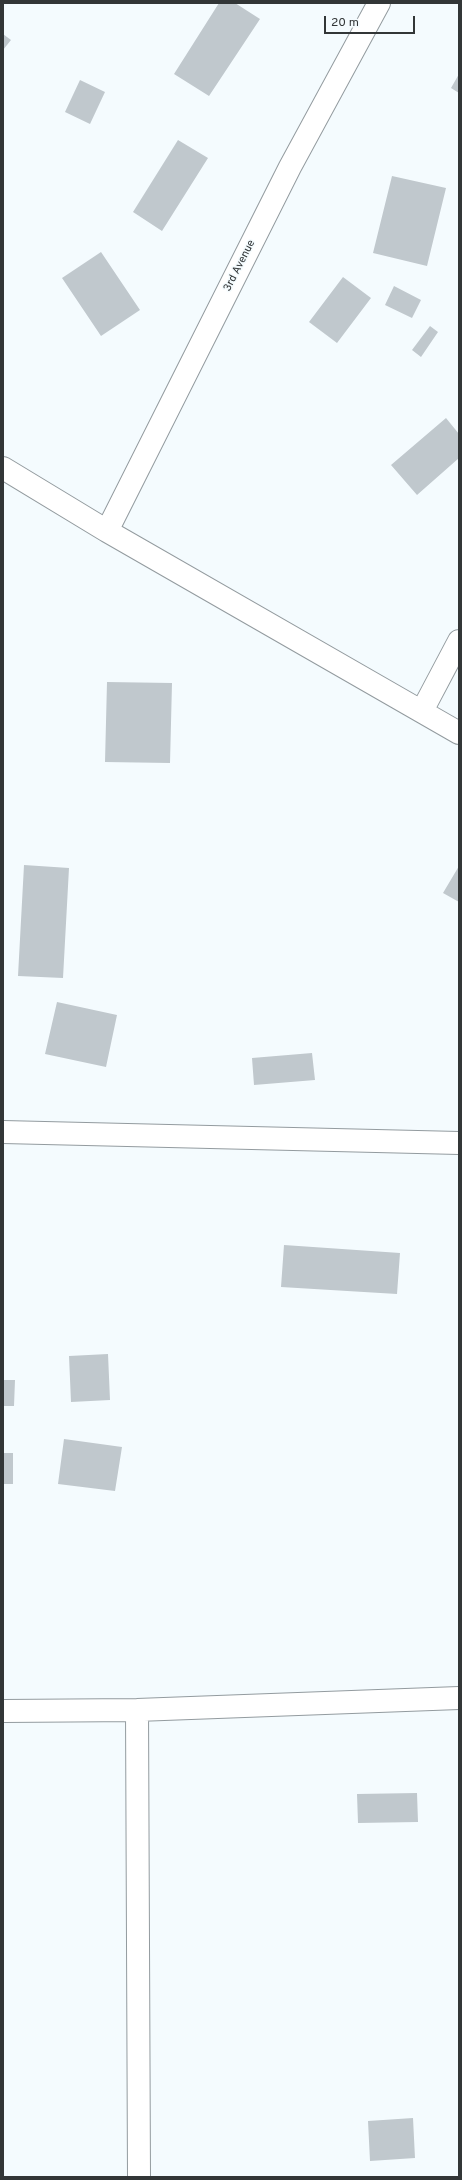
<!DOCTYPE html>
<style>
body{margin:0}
#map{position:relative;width:462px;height:2180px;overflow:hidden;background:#f4fbfe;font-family:Overpass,sans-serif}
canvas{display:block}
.frame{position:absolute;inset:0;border:4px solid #323637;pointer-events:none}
.scale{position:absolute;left:324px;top:16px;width:91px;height:18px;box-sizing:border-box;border:2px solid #323637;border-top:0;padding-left:5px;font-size:12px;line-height:14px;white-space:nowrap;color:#323637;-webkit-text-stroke:3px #f4fbfe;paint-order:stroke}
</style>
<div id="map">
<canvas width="462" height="2180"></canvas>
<div class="frame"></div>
<div class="scale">20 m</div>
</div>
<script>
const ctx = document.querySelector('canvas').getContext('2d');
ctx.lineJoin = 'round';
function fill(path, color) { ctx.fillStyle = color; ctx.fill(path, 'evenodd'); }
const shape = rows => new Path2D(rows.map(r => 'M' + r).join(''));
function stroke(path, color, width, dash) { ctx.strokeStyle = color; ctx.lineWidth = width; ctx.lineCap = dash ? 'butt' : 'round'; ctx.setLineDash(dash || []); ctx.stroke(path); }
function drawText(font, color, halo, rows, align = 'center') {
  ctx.font = font + ' Overpass,sans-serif'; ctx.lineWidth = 3; ctx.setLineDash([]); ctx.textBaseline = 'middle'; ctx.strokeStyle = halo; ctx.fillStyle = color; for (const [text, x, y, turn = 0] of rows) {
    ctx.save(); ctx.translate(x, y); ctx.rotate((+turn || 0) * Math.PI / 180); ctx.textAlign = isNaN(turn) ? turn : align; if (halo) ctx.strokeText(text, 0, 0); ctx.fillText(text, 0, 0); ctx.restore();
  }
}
const building = shape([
 [219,3,235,3,260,19,209,96,174,74],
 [3,34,11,40,3,50],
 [459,74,459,93,451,88],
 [80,80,105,92,90,124,65,112],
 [178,140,208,158,162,231,133,212],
 [392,176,446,188,427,266,373,253],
 [101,252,140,310,101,336,62,278],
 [343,277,371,298,337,343,309,322],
 [394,286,421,300,412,318,385,305],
 [430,326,438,332,421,357,412,350],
 [446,418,459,434,459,458,417,495,391,465],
 [107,682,172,683,170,763,105,762],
 [24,865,69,868,63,978,18,976],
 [459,866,459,902,443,893],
 [57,1002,117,1015,106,1067,45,1054],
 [312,1053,315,1080,254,1085,252,1058],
 [284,1245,400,1253,397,1294,281,1287],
 [108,1354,110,1400,71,1402,69,1356],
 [3,1380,15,1380,14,1406,3,1406],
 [64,1439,122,1447,115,1491,58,1484],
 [3,1453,13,1453,13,1484,3,1484],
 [417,1793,418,1822,358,1823,357,1794],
 [413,2118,415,2158,370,2161,368,2121]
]);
const minor = shape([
 [3,468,107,531,459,733],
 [107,531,290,167,379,3],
 [422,711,459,641],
 [3,1132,459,1143],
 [137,1710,139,2177],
 [3,1711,137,1710,459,1698]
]);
const streetNames = [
 ["3rd Avenue",240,266,-63]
];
fill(building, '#c0c8cd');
stroke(minor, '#939b9f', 24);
stroke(minor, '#fff', 22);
drawText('11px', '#323637', '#f4fbfe', streetNames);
</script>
